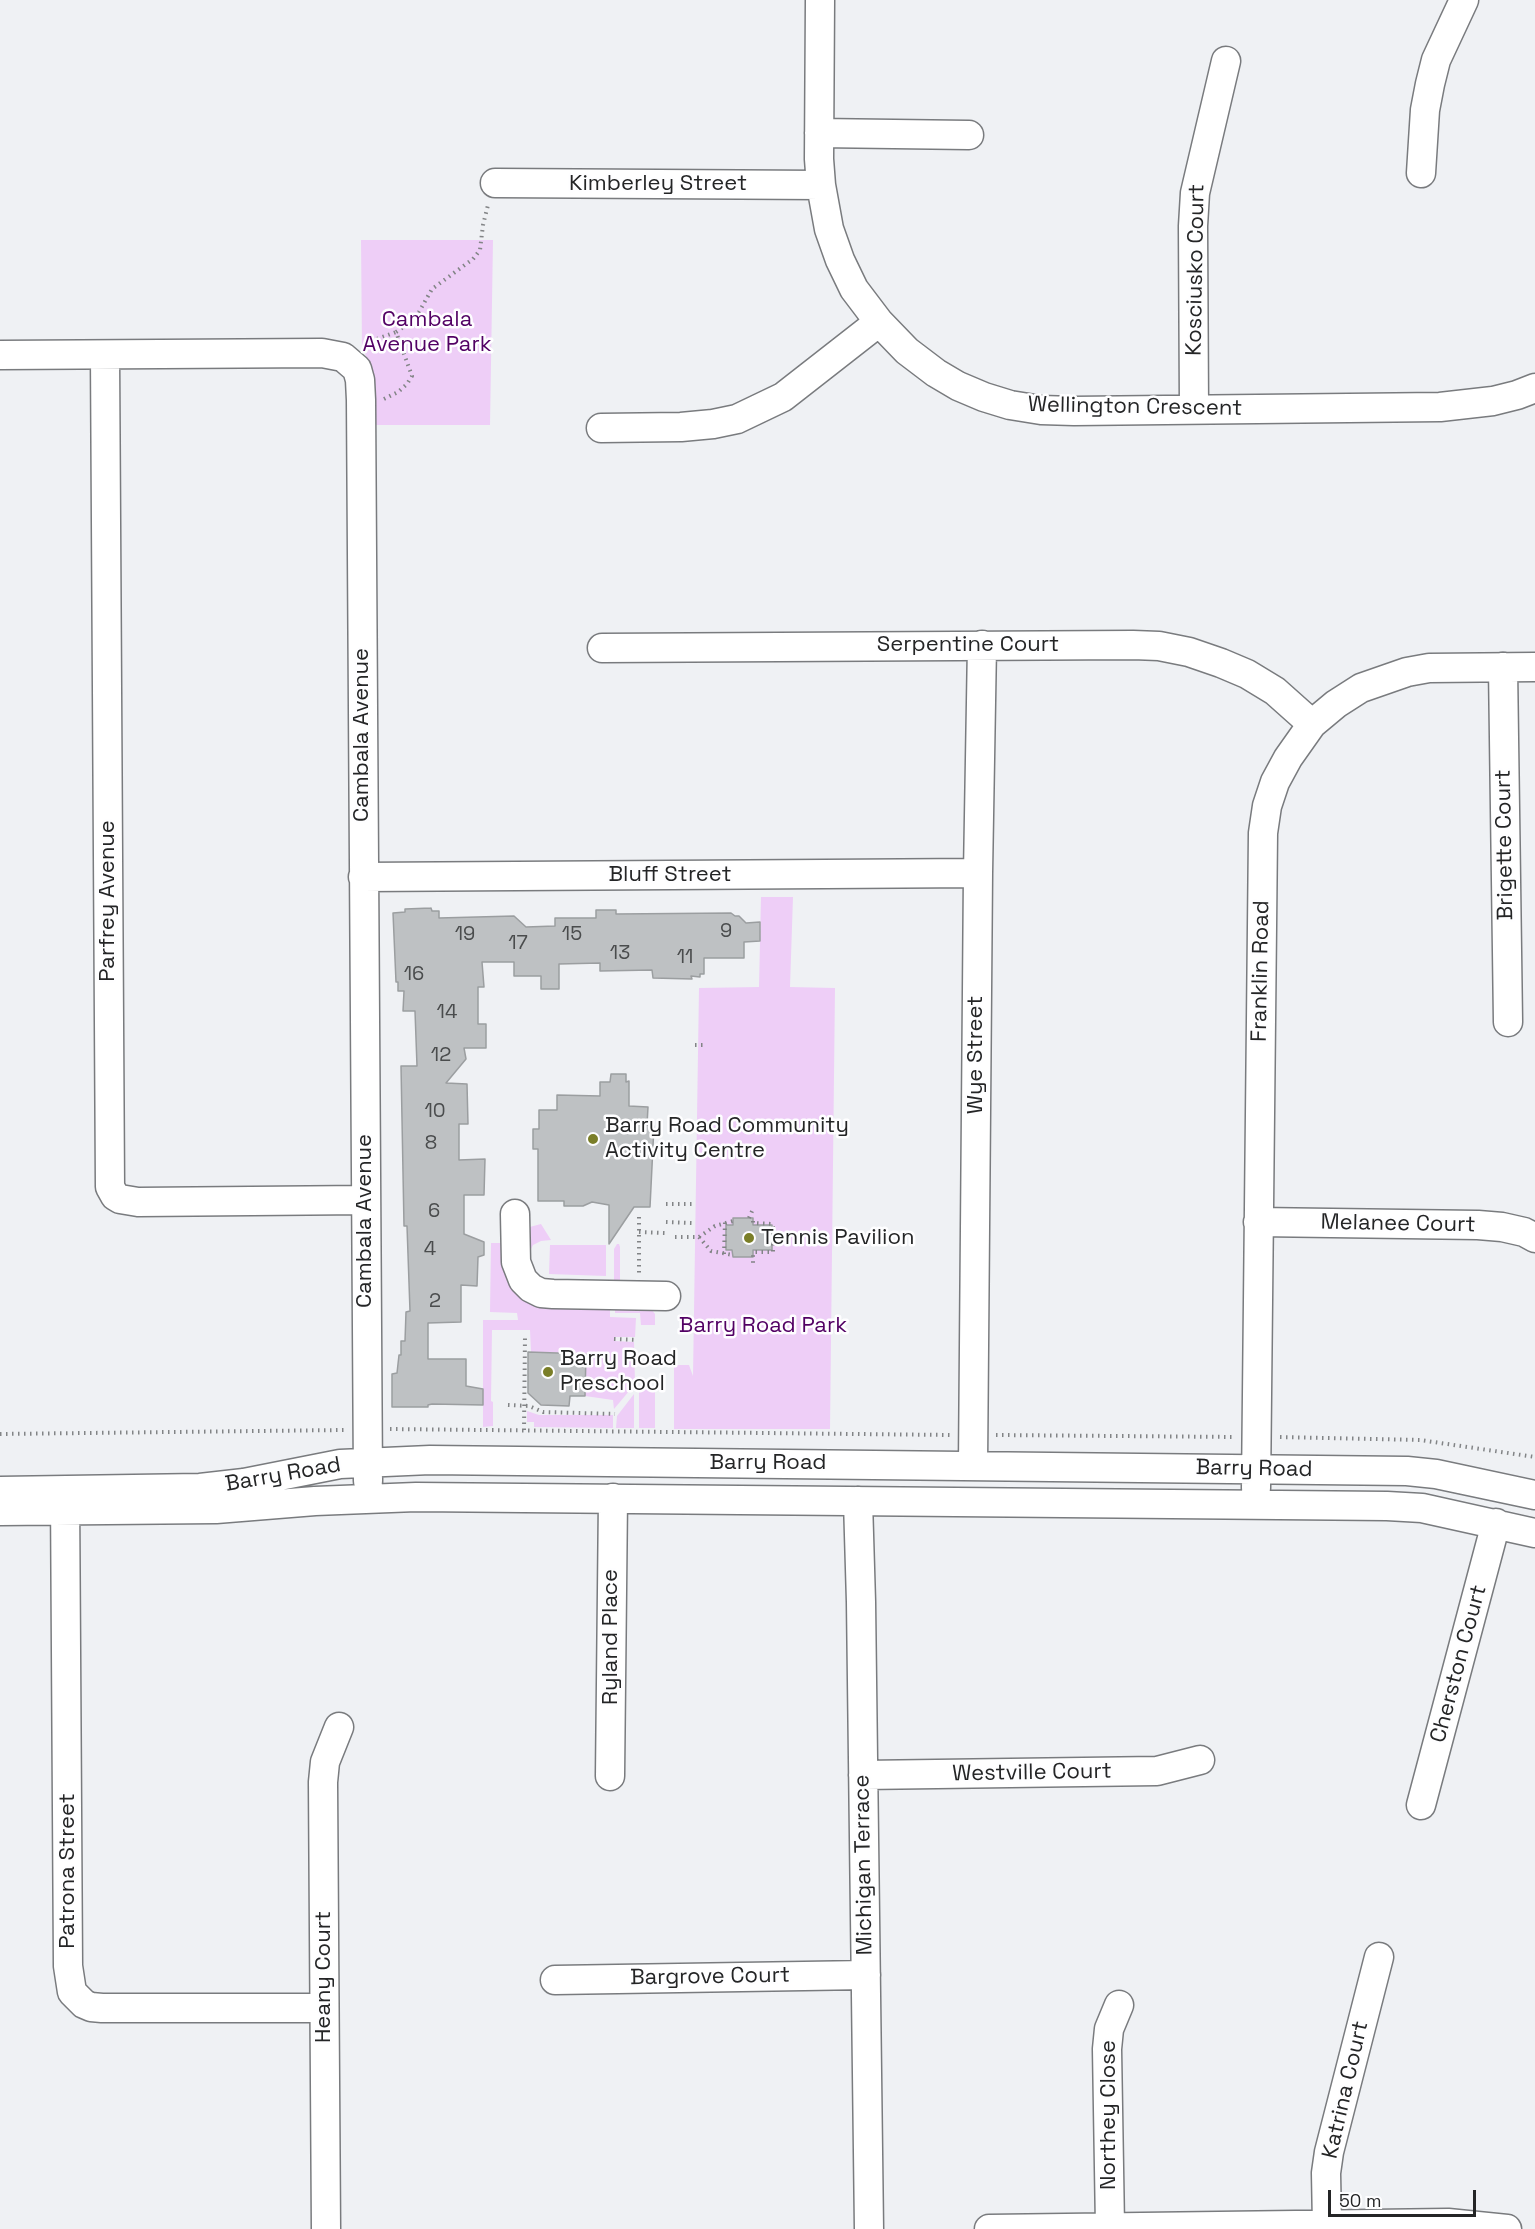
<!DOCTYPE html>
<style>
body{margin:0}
#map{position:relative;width:1535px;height:2229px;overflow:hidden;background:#eff1f4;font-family:"Space Grotesk",sans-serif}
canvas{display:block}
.scale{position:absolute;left:1328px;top:2190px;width:148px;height:27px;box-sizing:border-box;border:3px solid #242526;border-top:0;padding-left:8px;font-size:18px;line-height:21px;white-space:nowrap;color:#242526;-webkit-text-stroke:4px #fefeff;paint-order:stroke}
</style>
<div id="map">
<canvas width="1535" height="2229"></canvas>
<div class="scale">50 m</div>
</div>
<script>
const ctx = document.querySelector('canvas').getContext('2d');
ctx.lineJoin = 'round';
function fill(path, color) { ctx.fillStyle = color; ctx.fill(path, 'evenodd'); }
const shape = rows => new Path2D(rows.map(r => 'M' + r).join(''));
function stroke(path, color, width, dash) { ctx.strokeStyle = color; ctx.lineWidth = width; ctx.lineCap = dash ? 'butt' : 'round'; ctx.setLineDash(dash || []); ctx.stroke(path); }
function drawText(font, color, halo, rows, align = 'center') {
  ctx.font = font + ' "Space Grotesk",sans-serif'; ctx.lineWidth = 5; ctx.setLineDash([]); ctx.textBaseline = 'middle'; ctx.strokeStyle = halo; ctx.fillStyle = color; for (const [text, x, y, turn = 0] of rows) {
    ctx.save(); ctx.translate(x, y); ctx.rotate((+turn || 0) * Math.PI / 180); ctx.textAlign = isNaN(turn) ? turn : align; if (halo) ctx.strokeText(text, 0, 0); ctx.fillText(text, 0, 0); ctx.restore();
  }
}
const green = shape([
 [361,240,493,240,490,425,370,425,370,364,362,348],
 [761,897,793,897,790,987,835,988,830,1429,674,1429,674,1365,689,1365,693,1376,699,988,759,987],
 [541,1224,551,1240,541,1241,533,1245,528,1255,529,1268,542,1279,610,1281,546,1287,527,1274,526,1228],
 [491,1243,507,1243,509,1272,610,1305,610,1317,636,1318,635,1337,614,1337,614,1341,634,1342,635,1384,614,1409,613,1400,585,1396,586,1354,531,1352,530,1330,492,1330,491,1401,493,1402,493,1426,483,1427,483,1320,518,1320,517,1313,490,1312],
 [617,1244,619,1244,620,1247,620,1285,614,1287,614,1249],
 [550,1245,606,1245,606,1276,549,1274],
 [615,1303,652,1310,655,1314,655,1325,641,1325,640,1313,615,1313],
 [639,1386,655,1387,655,1428,639,1428],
 [634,1394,634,1428,616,1428,617,1416],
 [527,1411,539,1415,613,1415,613,1428,534,1427,534,1422,527,1422]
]);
const building = shape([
 [431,908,432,911,439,911,439,918,514,916,526,927,555,926,555,918,596,918,596,910,616,910,616,914,731,913,735,916,739,916,746,923,760,922,760,941,744,942,744,958,704,958,704,974,700,974,700,977,691,976,692,979,653,978,652,970,600,971,600,963,559,964,559,989,541,989,541,976,514,976,514,962,482,962,484,987,478,987,478,1024,486,1024,486,1048,464,1048,466,1059,446,1083,467,1084,468,1124,459,1124,459,1160,485,1159,484,1195,464,1195,464,1234,484,1242,484,1255,478,1257,477,1286,461,1285,461,1322,428,1323,428,1359,466,1359,466,1386,483,1389,483,1405,432,1404,428,1405,428,1407,392,1407,392,1374,397,1373,399,1355,401,1355,401,1341,405,1341,406,1312,410,1311,407,1226,404,1226,401,1066,417,1066,415,1011,403,1011,404,991,398,991,398,982,396,982,393,913,405,912,405,909,431,908],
 [611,1074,626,1074,626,1082,629,1081,629,1106,648,1107,647,1125,654,1126,650,1207,634,1207,609,1244,609,1205,592,1202,583,1206,564,1206,564,1201,538,1201,538,1149,533,1149,533,1129,539,1129,539,1110,557,1110,557,1095,600,1096,600,1082,610,1082,611,1074],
 [733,1218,753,1218,753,1225,772,1225,772,1250,753,1250,753,1257,733,1257,732,1250,726,1250,726,1225,733,1225,733,1218],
 [528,1352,586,1354,585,1396,570,1396,569,1406,541,1405,528,1393,528,1352]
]);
const path = shape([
 [377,339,396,332],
 [384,399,398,392,407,384,412,376,396,332,408,324,419,312,432,289,473,259,480,250,483,225,488,205],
 [695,1045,703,1045],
 [666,1204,693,1204],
 [639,1217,639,1274],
 [749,1218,753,1209],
 [753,1221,753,1223,773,1224,773,1252,755,1252,753,1254,753,1263],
 [666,1222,693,1223],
 [639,1232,666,1233],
 [675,1237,699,1237,711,1251,733,1255],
 [699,1237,715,1226,733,1221],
 [724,1254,725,1222],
 [614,1339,637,1340],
 [508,1405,529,1406,543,1412,615,1414],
 [390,1429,950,1435],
 [524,1430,525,1336],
 [0,1434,344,1430],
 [996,1435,1235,1437],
 [1280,1437,1420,1440,1535,1457]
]);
const minor = shape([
 [820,0,819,159,821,185,829,229,840,260,854,289,879,322,907,351,936,373,958,386,984,397,1010,405,1041,410,1074,411,1440,407,1493,401,1517,395,1535,388],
 [819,133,969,135],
 [1421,173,1425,110,1430,84,1436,60,1464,0],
 [495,183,821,185],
 [0,355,322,353,343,357,357,369,360,380,361,400,368,1481],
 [105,355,110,1187,115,1196,120,1199,138,1202,365,1200],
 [1194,409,1193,226,1195,193,1226,61],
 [601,428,681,427,713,424,737,419,783,397,879,322],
 [602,648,1133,645,1159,646,1189,652,1221,663,1247,674,1275,691,1312,724],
 [1503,667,1508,1022],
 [363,877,978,873],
 [515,1214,516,1262,523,1280,531,1288,541,1293,553,1294,666,1296],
 [1258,1222,1478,1225,1502,1227,1524,1232,1535,1238],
 [973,1465,978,873,982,645],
 [1256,1488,1263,833,1267,806,1275,782,1288,758,1312,724,1336,704,1361,688,1407,672,1429,668,1535,667],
 [0,1491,200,1488,244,1483,340,1464,430,1460,1407,1471,1436,1474,1535,1495],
 [65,1493,68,1966,72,1992,84,2004,91,2007,102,2008,324,2008],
 [858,1501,861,1602,869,2229],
 [0,1511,216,1509,315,1501,416,1497,1387,1506,1422,1508,1535,1533],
 [863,1775,1157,1771,1200,1760],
 [610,1776,613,1498],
 [1421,1805,1496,1523],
 [555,1980,866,1975],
 [1327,2225,1326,2173,1329,2152,1379,1957],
 [1110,2227,1107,2049,1109,2029,1119,2005],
 [326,2229,323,1782,325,1762,339,1727],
 [989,2229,1448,2223,1507,2229]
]);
const markers = [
 [593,1139,6,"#7a7e28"],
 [749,1238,6,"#7a7e28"],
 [548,1372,6,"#7a7e28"]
];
const numberNames = [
 ["9",726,932],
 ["19",465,935],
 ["15",572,935],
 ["17",518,944],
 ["13",620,954],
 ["11",685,958],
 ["16",414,975],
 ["14",447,1013],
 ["12",441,1056],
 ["10",435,1112],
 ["8",431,1144],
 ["6",434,1212],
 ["4",430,1250],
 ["2",435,1302]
];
const streetNames = [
 ["Kimberley Street",658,184],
 ["Kosciusko Court",1196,270,-89],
 ["Wellington Crescent",1135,407,1],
 ["Serpentine Court",968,645],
 ["Cambala Avenue",362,735,-90],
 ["Brigette Court",1505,845,-91],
 ["Bluff Street",670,875],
 ["Parfrey Avenue",108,901,-90],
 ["Franklin Road",1261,971,-89],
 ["Wye Street",976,1055,-90],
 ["Cambala Avenue",365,1221,-90],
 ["Melanee Court",1398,1224,1],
 ["Barry Road",768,1463],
 ["Barry Road",1254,1469,1],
 ["Barry Road",283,1475,-10],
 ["Ryland Place",611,1637,-90],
 ["Cherston Court",1459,1664,-75],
 ["Westville Court",1032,1773,-1],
 ["Michigan Terrace",864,1865,-91],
 ["Patrona Street",68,1871,-90],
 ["Heany Court",324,1977,-90],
 ["Bargrove Court",710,1977,-1],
 ["Katrina Court",1346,2090,-77],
 ["Northey Close",1109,2115,-90]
];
const parkNames = [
 ["Cambala",427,320],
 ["Avenue Park",427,345],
 ["Barry Road Park",763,1326]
];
const poiNames = [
 ["Barry Road Community",605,1126],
 ["Activity Centre",605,1151],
 ["Tennis Pavilion",761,1238],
 ["Barry Road",560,1359],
 ["Preschool",560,1384]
];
fill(green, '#eecef7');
fill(building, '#bec1c3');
stroke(building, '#9b9ea0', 1.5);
stroke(minor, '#797b7e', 31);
stroke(path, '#828486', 4, [1.5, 4.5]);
stroke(minor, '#fff', 28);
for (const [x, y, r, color] of markers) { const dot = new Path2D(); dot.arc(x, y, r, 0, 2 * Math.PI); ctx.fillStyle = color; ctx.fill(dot); stroke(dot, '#fefeff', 2); }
drawText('20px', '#4a4c4d', null, numberNames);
drawText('22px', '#242526', '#fefeff', streetNames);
drawText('22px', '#520164', '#fefeff', parkNames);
drawText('22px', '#242526', '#fefeff', poiNames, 'left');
</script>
